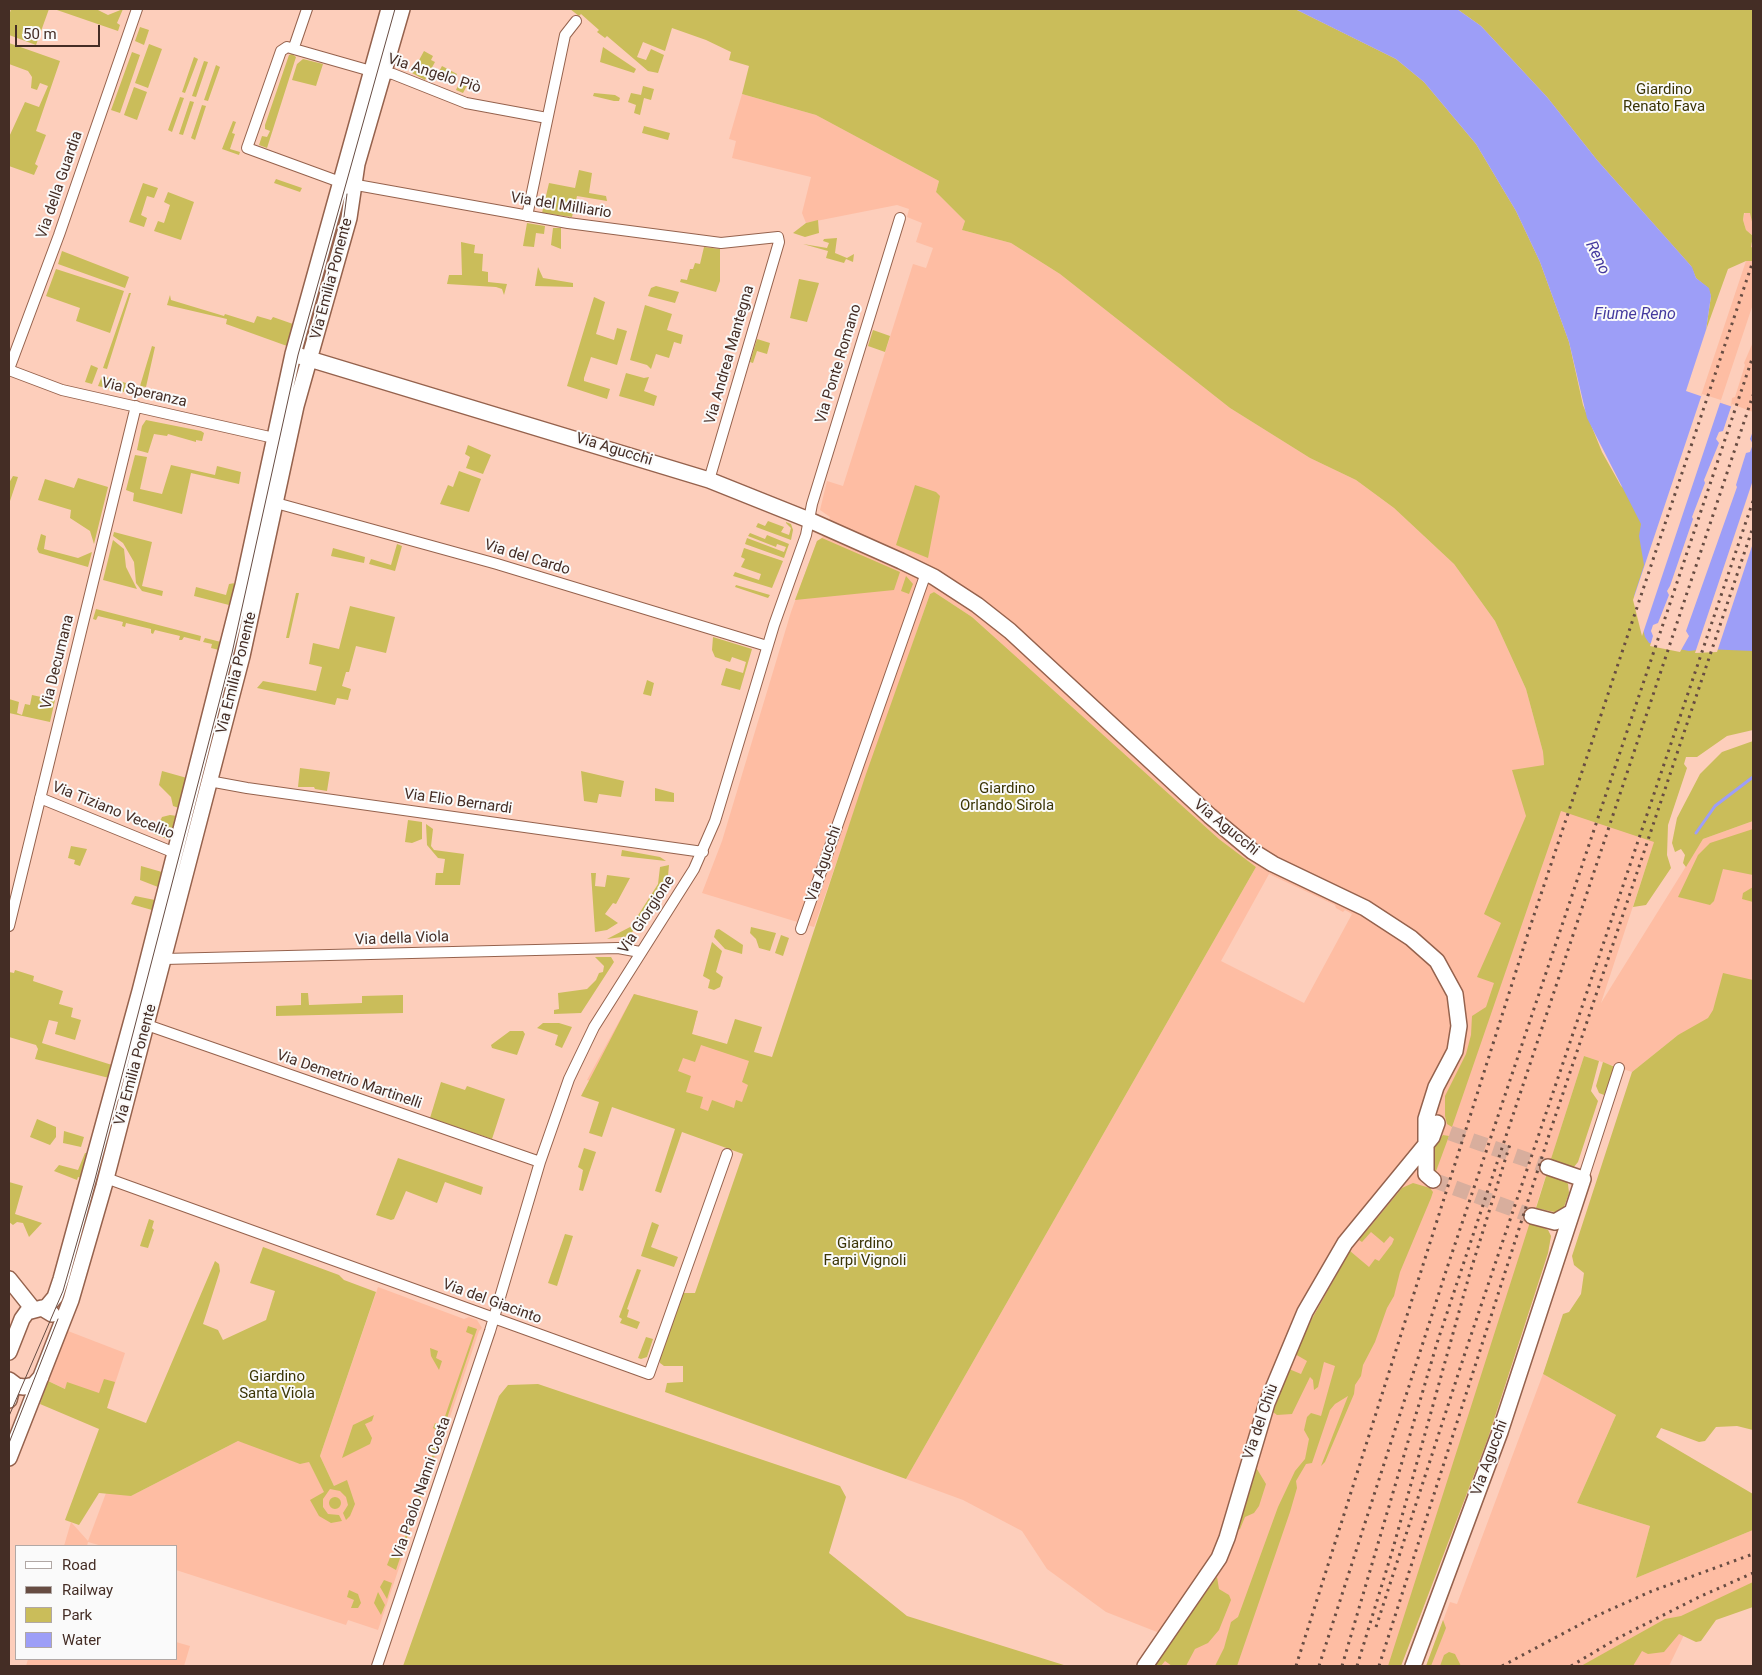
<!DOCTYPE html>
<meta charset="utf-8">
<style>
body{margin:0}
#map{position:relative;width:1762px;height:1675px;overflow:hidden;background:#fdcebb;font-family:Roboto,sans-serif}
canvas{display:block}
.frame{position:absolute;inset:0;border:10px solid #442d25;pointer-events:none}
.legend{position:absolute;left:15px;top:1545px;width:162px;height:115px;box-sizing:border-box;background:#fafafa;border:1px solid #b1a8a5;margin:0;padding:6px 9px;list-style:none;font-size:15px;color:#442d25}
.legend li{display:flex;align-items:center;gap:10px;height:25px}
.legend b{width:25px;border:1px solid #b1a8a5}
.scale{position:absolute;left:15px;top:25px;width:85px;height:22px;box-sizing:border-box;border:2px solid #442d25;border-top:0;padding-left:6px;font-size:15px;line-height:18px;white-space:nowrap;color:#442d25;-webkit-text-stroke:4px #fafafa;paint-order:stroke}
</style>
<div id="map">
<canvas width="1762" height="1675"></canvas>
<div class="frame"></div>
<ul class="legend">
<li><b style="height:6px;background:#fff"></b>Road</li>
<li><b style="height:6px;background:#674c42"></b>Railway</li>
<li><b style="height:14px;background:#cabd5a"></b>Park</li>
<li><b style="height:14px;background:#9d9ef7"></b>Water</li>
</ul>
<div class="scale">50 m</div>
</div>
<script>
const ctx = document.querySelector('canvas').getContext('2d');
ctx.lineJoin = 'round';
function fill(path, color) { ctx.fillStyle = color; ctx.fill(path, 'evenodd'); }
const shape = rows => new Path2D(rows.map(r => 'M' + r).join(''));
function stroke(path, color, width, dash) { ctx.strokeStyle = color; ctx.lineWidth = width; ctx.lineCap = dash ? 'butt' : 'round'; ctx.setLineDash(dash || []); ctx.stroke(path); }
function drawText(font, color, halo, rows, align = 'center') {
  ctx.font = font + ' Roboto,sans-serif'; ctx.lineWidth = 4; ctx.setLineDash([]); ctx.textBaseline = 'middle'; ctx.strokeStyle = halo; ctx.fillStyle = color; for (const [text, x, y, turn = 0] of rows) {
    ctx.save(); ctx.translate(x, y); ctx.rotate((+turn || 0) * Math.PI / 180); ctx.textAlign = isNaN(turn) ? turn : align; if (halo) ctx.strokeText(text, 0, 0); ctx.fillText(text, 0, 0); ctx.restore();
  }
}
const built = shape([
 [742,94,816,115,939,181,936,192,965,221,962,230,1011,243,1060,274,1230,408,1310,458,1356,480,1394,508,1454,564,1495,621,1526,689,1543,752,1544,765,1526,815,1596,710,1753,240,1753,304,1720,403,1731,406,1732,398,1735,397,1745,365,1744,363,1753,342,1753,543,1601,1003,1703,839,1753,821,1753,1007,1678,1035,1632,1072,1584,1056,1531,1222,1548,1230,1551,1236,1548,1253,1488,1438,1401,1666,1153,1666,1171,1642,1157,1632,1106,1612,1047,1569,1022,1531,963,1500,906,1479,1256,867,1219,839,972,617,934,592,930,594,814,927,702,893,722,841,791,612,817,541,822,538,830,517,820,510,827,481,843,486,913,264,926,268,933,248,916,242,922,223,907,217,909,209,897,205,806,223,802,213,811,177,732,158,736,141,729,139],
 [1269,874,1335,905,1336,908,1343,912,1345,910,1352,914,1304,1003,1221,961],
 [1753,177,1753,236,1746,230,1743,220],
 [634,994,698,1011,692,1034,759,1054,732,1132,587,1080],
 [378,1287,464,1319,469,1317,477,1320,482,1328,479,1331,378,1630,348,1620,346,1625,176,1570,176,1546,102,1546,88,1542,87,1546,64,1546,71,1522,88,1541,109,1485,131,1496,238,1441,309,1462,324,1491,334,1486,320,1456],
 [68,1331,125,1353,107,1408,48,1381],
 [1543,1374,1616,1415,1577,1503,1650,1526,1636,1578,1753,1530,1753,1598,1684,1635,1669,1666,1426,1666,1450,1602,1457,1604],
 [176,1642,190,1646,184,1666,26,1666,28,1659,176,1659]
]);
const green = shape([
 [11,9,49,9,36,45,9,35,9,16],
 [54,9,96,9,108,15,123,9,117,23,120,25,118,31],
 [570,9,1295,9,1396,59,1424,82,1476,144,1516,211,1540,262,1569,342,1583,405,1602,452,1621,486,1753,595,1753,730,1727,736,1697,757,1686,757,1684,764,1687,768,1668,825,1667,855,1671,868,1646,905,1633,907,1654,842,1561,811,1452,1127,1447,1124,1445,1116,1445,1096,1466,1054,1471,1035,1472,1016,1486,1007,1494,983,1477,977,1501,923,1484,914,1526,816,1512,770,1544,765,1543,752,1526,689,1495,621,1454,564,1394,508,1356,480,1310,458,1230,408,1060,274,1011,243,962,230,965,221,936,192,939,181,816,115,742,94,749,66,729,60,731,52,706,40,672,28,665,51,643,42,637,57,646,60,651,49,664,55,658,73,648,71,607,36,605,38,597,32,599,30,581,14,579,16],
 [1457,9,1753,9,1753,226,1750,213,1744,213,1743,220,1746,230,1753,236,1751,247,1753,248,1753,261,1746,261,1728,269,1706,330,1711,296,1708,288,1696,278,1691,266,1597,160,1547,97,1481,26],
 [140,27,149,30,144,45,135,41],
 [9,43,60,61,36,131,46,135,35,164,38,166,34,175,9,166,9,137,25,102,39,107,48,86,40,83,37,90,31,88,32,77,28,71,9,64],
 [149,44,162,49,148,88,135,83],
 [603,47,636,69,634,73,600,62],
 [424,51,433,56,431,60,435,62,425,80,412,73],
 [132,52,140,55,120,113,111,110],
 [292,54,296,57,267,148,259,145,262,136,267,137,270,131,265,129,265,125,289,55],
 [194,57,198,59,185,93,182,92],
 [303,59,323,64,316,86,292,80,297,64],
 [204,61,208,62,196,97,192,96],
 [216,65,220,67,208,101,204,100],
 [442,66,457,74,452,84,436,77],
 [462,77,470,80,463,93,456,90],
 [643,86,654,89,651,100,644,98,640,115,634,113,636,105,628,102,631,93,641,95],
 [134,87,147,92,137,120,124,115],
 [594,93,615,95,620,98,619,101,614,101,593,96],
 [180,97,184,98,172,132,168,130],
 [190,101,194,102,183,135,179,134],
 [202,105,206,106,195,140,191,138],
 [233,121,236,122,232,133,235,134,230,149,240,152,239,155,222,149],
 [644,126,670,133,668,140,642,133],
 [579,170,592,173,589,193,606,196,607,201,577,196,572,217,542,213,549,183,575,188],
 [276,179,302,188,300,192,274,183],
 [143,183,158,188,154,198,147,196,141,215,147,218,144,227,129,222],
 [168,192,194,202,181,240,154,231,158,221,164,223,170,205,164,202],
 [818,220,819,233,805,237,793,233,806,223],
 [527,223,545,226,544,234,536,233,534,247,523,246],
 [553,228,561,228,561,249,551,245],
 [837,238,835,253,847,258,854,254,853,262,846,259,844,263,826,258,828,251,803,244,827,248,829,243,823,241,824,239],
 [461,242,475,245,474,253,483,254,482,271,488,272,488,282,507,284,504,295,502,289,496,287,447,284,449,275,462,275],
 [704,247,720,249,720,281,716,292,680,282,681,279,687,280,690,269,693,269,695,263,700,264],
 [62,251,129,277,125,288,58,264],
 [538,267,543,278,573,283,573,287,535,286],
 [56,269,124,291,110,333,76,321,80,308,46,296],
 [799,279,819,283,807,322,790,318],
 [656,286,679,292,675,303,648,296,651,288],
 [129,293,131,293,107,369,103,368],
 [170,295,171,300,224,316,225,314,254,323,257,316,271,320,273,317,293,324,287,346,226,324,227,319,167,305],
 [594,297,605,302,596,334,614,340,617,328,627,331,617,365,591,357,584,378,584,381,610,389,607,399,567,386],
 [645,305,672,314,667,330,683,335,681,344,674,342,669,358,656,354,651,369,647,365,630,360],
 [873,330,890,336,885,352,868,346],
 [757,339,770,343,767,354,757,351,753,363,750,362],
 [152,346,155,347,146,387,140,386],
 [91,365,98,368,92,384,85,382],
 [626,373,644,378,649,377,644,391,657,396,654,406,619,396],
 [102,376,126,383,124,392,98,386],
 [146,420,201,431,204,433,202,441,196,440,196,442,168,434,167,436,154,434,148,453,137,450,142,426],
 [468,445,491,455,483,474,466,468,470,457,465,454],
 [135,455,147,457,140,489,162,494,171,465,215,475,217,466,241,472,239,484,191,473,182,514,133,501,134,493,126,490],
 [459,471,481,479,469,512,440,504,448,485,453,487],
 [13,476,18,477,9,504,9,483],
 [78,478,108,487,94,544,90,531,70,518,71,510,38,500,45,479,74,488],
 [915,485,936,492,940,496,928,558,896,545],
 [768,521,784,527,781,532,789,535,791,528,786,523,786,522,791,524,793,530,791,540,756,527,758,523,765,526],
 [114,532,152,542,142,586,163,591,162,596,142,591,136,583,134,562,123,543,113,536],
 [750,533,765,539,767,535,789,544,784,558,745,544,747,538,784,552,786,547,777,544,776,547,748,536],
 [41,534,46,536,44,549,78,558,92,552,88,567,39,553,37,549],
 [822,538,900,572,894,590,795,600,817,541],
 [113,540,124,549,126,567,137,589,103,580],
 [397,544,402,546,395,571,369,564,371,559,391,565],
 [333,548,365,557,364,563,331,556],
 [744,548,783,561,772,588,733,576,735,572,759,580,761,574,741,567,745,559,741,557],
 [906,576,913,584,909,594,901,591],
 [235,583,229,605,194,596,196,587,226,595,229,584],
 [736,585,770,595,768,598,735,587],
 [934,592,972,617,1219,839,1256,867,906,1479,665,1392,667,1383,683,1382,683,1366,664,1366,660,1363,660,1358,683,1293,695,1293,743,1154,682,1132,661,1193,655,1191,675,1129,612,1107,602,1137,589,1133,599,1102,581,1096,634,994,698,1011,692,1034,727,1044,735,1019,762,1027,754,1052,772,1057,866,774,930,594],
 [701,1045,749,1061,742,1082,748,1085,742,1102,736,1100,734,1108,712,1100,708,1111,700,1108,703,1097,686,1092,691,1076,678,1071,683,1058,695,1062],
 [296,593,299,593,289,638,286,638],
 [350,606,395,617,386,653,356,646,349,672,346,672,342,686,351,689,348,700,337,698,335,705,257,688,263,681,316,691,322,667,309,664,313,643,339,649],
 [96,609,201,636,200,641,184,637,182,640,179,640,180,636,155,630,153,634,151,633,151,629,126,623,125,627,122,626,123,622,98,616,96,620,93,619],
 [713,637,752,649,740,690,721,685,726,668,743,673,746,662,732,657,730,662,715,657,712,650],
 [205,638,221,642,219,650,211,648,212,644,203,642],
 [647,680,654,683,651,696,643,694],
 [32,695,55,700,50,722,9,713,9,699,19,702,17,713,22,715,25,704,30,705],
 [1753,741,1753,821,1703,839,1686,867,1683,863,1685,855,1681,849,1675,852,1672,843,1677,818,1700,774,1722,752],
 [300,768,330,772,327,791,315,789,314,787,298,787],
 [162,771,187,778,179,808,173,806,171,797,159,785],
 [581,771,624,781,621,797,599,794,597,803,584,801],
 [655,788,674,793,674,802,655,801],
 [170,815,177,816,170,840,154,834,162,817],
 [408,820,422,822,422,839,412,843,405,842],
 [426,824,433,829,431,846,434,850,464,854,460,885,435,885,436,873,443,873,445,859,438,858,427,845],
 [1753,829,1753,875,1723,869,1714,901,1710,905,1678,897,1698,855,1710,843],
 [71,846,87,849,80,866,74,864,75,860,68,858],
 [622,850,660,857,666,861,621,856],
 [669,865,668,876,637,926,635,920,658,884,660,867],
 [141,866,162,872,158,887,140,880],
 [591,873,596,873,595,886,605,887,607,875,630,878,616,904,613,903,605,914,618,923,607,930,595,932],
 [1753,887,1753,902,1742,899,1743,893],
 [135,896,155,900,152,910,131,904],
 [632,926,633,931,629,936,607,939],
 [751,927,776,933,770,951,759,948,756,939,750,933],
 [719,929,743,945,742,954,725,949,714,937,716,930],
 [781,935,789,938,783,956,775,953],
 [712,942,722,951,716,972,723,977,720,987,714,990,708,988,710,980,703,976],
 [595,957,611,957,614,962,581,1013,554,1014,554,1010,559,1009,558,993,587,989,596,980,599,973,603,972,604,966],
 [15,970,34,976,33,981,63,991,59,1004,73,1008,71,1017,81,1020,75,1040,55,1034,58,1022,49,1020,42,1043,112,1065,109,1078,35,1059,38,1049,36,1045,9,1037,9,972,14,973],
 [1723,973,1753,980,1753,1430,1737,1426,1716,1427,1705,1441,1699,1442,1661,1428,1656,1437,1753,1494,1753,1530,1636,1578,1650,1526,1577,1503,1616,1415,1543,1374,1563,1314,1569,1312,1581,1294,1584,1273,1574,1265,1572,1256,1632,1072,1678,1035,1708,1018,1713,1010],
 [301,993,308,993,309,1005,362,1003,362,996,403,995,403,1013,276,1016,276,1006,301,1005],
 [543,1023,559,1023,572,1027,562,1048,555,1045,558,1035,537,1028],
 [510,1031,523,1031,525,1034,517,1055,492,1048,491,1045],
 [1584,1056,1599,1061,1591,1091,1598,1101,1578,1162,1573,1168,1550,1162],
 [1603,1062,1615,1067,1604,1095,1599,1093,1596,1086],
 [441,1082,465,1090,467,1086,505,1099,492,1139,430,1118],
 [37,1119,56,1127,56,1137,50,1145,30,1137],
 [64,1131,84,1137,81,1147,63,1143],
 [1443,1135,1449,1136,1435,1174,1431,1166,1432,1149],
 [584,1148,596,1152,583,1191,579,1190,583,1170,578,1167],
 [85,1153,89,1153,82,1178,78,1177,77,1180,54,1171,59,1165,78,1170],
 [398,1158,483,1187,481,1195,445,1182,437,1203,406,1191,394,1219,391,1220,376,1215],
 [1547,1173,1564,1179,1568,1184,1569,1193,1564,1207,1559,1213,1536,1208],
 [9,1182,23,1186,15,1214,42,1223,29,1237,23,1223,17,1222,13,1225,9,1222],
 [1413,1183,1430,1188,1433,1192,1431,1198,1400,1272,1394,1296,1387,1308,1375,1342,1363,1365,1361,1376,1355,1385,1354,1394,1325,1462,1321,1466,1348,1396,1335,1404,1330,1410,1312,1463,1306,1464,1296,1481,1297,1488,1290,1512,1237,1666,1215,1666,1224,1648,1231,1622,1238,1617,1278,1507,1295,1471,1305,1459,1309,1439,1304,1430,1307,1417,1311,1413,1321,1416,1335,1366,1324,1362,1318,1387,1314,1390,1313,1380,1310,1377,1292,1414,1277,1415,1273,1412,1289,1369,1301,1374,1307,1361,1295,1354,1309,1324,1350,1251,1369,1267,1375,1259,1379,1261,1392,1244,1394,1239,1390,1236,1384,1243,1371,1232,1362,1242,1359,1240,1402,1188],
 [149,1219,154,1221,152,1228,154,1230,148,1248,140,1246],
 [652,1222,659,1225,651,1247,678,1257,674,1267,641,1256],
 [1530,1222,1548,1230,1551,1236,1548,1253,1488,1438,1401,1666,1388,1666],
 [565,1234,573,1236,557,1286,548,1283],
 [263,1247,339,1275,344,1280,376,1292,320,1456,334,1486,347,1480,355,1504,350,1516,346,1520,343,1513,348,1505,346,1497,340,1491,330,1489,323,1499,323,1507,328,1514,339,1515,342,1521,331,1523,319,1516,310,1500,324,1492,309,1462,300,1464,238,1441,131,1496,99,1493,79,1525,65,1520,99,1429,40,1404,48,1381,65,1389,67,1382,99,1393,104,1379,115,1382,107,1408,146,1423,215,1261,219,1264,220,1271,203,1324,218,1330,223,1340,266,1320,275,1291,250,1283],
 [637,1269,641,1270,627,1309,629,1310,627,1317,640,1322,637,1329,620,1323,622,1319,619,1317],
 [468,1326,477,1329,442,1433,433,1428,435,1423,442,1425,473,1335,466,1332],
 [646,1337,653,1339,647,1357,641,1359,638,1358],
 [430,1348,438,1351,436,1358,442,1361,439,1370,431,1356],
 [538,1384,840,1486,846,1497,829,1553,907,1616,1067,1666,403,1666,499,1396,508,1385],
 [374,1415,372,1421,365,1424,372,1438,370,1444,342,1458,353,1425],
 [428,1444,438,1446,396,1570,387,1565,391,1555,398,1558,433,1453,426,1450],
 [1259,1453,1257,1469,1266,1484,1259,1506,1254,1513,1245,1517,1240,1529,1236,1531],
 '329 1503a6 6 0 1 1 12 0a6 6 0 1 1-12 0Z',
 [1217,1577,1219,1589,1229,1595,1231,1600,1219,1630,1208,1643,1195,1649,1186,1666,1172,1666,1165,1661,1161,1666,1153,1666],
 [384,1580,392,1583,387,1599,380,1587],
 [1753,1582,1753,1607,1716,1620,1701,1641,1696,1642,1679,1634,1664,1652,1648,1654,1642,1651,1633,1666,1581,1666,1665,1619,1681,1616],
 [349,1590,358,1594,361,1603,358,1608,351,1608,354,1600,347,1597],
 [378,1592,385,1605,381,1615,374,1603],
 [1443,1620,1446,1628,1431,1666,1426,1666],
 [1449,1652,1455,1654,1461,1666,1440,1666,1444,1655]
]);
const water = shape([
 [1295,9,1457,9,1481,26,1547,97,1597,160,1692,267,1696,278,1709,288,1711,296,1706,330,1686,391,1753,414,1753,651,1705,649,1689,651,1649,643,1645,637,1634,596,1644,565,1639,536,1641,524,1587,418,1569,342,1540,262,1516,211,1476,144,1424,82,1396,59]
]);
const pier = shape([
 [1702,394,1721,400,1642,636,1633,600],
 [1732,404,1753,412,1753,431,1750,439,1753,444,1750,452,1746,453,1736,485,1737,487,1686,631,1689,636,1680,652,1650,646,1653,636,1651,631,1653,625,1658,623,1669,595,1667,591,1670,586,1693,519,1692,517,1705,483,1704,480,1719,443,1716,439,1719,432,1723,431],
 [1753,480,1753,543,1717,652,1695,653]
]);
const stream = shape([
 [1696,833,1715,806,1753,777]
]);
const secondaryTunnel = shape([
 [1450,1133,1548,1167],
 [1433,1180,1532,1216]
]);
const street = shape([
 [294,47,307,9],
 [547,118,466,103,393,74,371,71,287,47,281,51,247,148,340,182,568,223,721,243,778,237,779,242,709,480],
 [527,216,565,35,576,21],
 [9,369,59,235,137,9],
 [9,370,62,390,274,438],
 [276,503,497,564,767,646],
 [209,781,247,788,703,852],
 [40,798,175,853],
 [9,926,136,406],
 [801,929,926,573],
 [164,959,618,948,640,952],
 [147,1025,540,1162],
 [106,1178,649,1374,727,1154],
 [1583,1179,1619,1068],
 [377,1666,490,1331,540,1162,569,1079,594,1027,694,869,715,821,774,625,806,535,812,504,900,218]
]);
const secondary = shape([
 [293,354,709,480,809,520,901,561,934,577,977,605,1010,631,1210,816,1252,851,1273,864,1365,908,1411,938,1437,961,1455,994,1459,1026,1455,1051,1436,1087,1426,1119,1426,1174,1433,1180],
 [1532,1216,1555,1222,1572,1212],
 [9,1279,33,1309],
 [45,1309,55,1297,61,1279,140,991,243,585,293,354,389,9],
 [9,1352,22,1319,27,1312,42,1308,52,1314],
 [9,1380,17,1386,24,1387,34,1385,41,1377],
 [9,1400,12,1388,10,1381],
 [9,1458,71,1300,104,1186,242,656,296,406,349,218,357,164,402,9],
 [1145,1666,1219,1558,1227,1538,1267,1403,1305,1312,1345,1243,1432,1137,1437,1123],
 [1413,1666,1500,1432,1583,1179,1548,1167]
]);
const tram = shape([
 [310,339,344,217,347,194],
 [9,1416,63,1291,94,1183,232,653,298,355,395,9],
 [9,1443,58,1319]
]);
const rail = shape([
 [1376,1627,1466,1350,1753,501],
 [1296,1666,1530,927,1753,261],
 [1319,1666,1447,1268,1753,356],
 [1342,1666,1437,1343,1753,395],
 [1357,1666,1392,1552,1469,1276,1511,1141],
 [1379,1666,1550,1132,1753,527],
 [1502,1666,1596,1616,1652,1591,1753,1554],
 [1571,1666,1618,1638,1699,1597,1753,1573]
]);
const streetNames = [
 ["Via Angelo Piò",434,74,18],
 ["Via della Guardia",60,185,-71],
 ["Via del Milliario",561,206,9],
 ["Via Emilia Ponente",332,279,-75],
 ["Via Andrea Mantegna",730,355,-74],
 ["Via Ponte Romano",839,364,-73],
 ["Via Speranza",144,393,13],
 ["Via Agucchi",614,450,17],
 ["Via del Cardo",527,558,17],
 ["Via Decumana",58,662,-76],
 ["Via Emilia Ponente",237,673,-76],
 ["Via Elio Bernardi",458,802,8],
 ["Via Tiziano Vecellio",113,811,22],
 ["Via Agucchi",1226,828,39],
 ["Via Agucchi",824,864,-71],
 ["Via Giorgione",647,915,-57],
 ["Via della Viola",402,939,-2],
 ["Via Emilia Ponente",136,1065,-75],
 ["Via Demetrio Martinelli",349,1080,19],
 ["Via del Giacinto",492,1302,20],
 ["Via del Chiù",1261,1422,-71],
 ["Via Agucchi",1490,1458,-70],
 ["Via Paolo Nanni Costa",422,1488,-71]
];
const parkNames = [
 ["Giardino",1664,90],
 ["Renato Fava",1664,107],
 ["Giardino",1007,789],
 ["Orlando Sirola",1007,806],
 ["Giardino",865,1244],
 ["Farpi Vignoli",865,1261],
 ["Giardino",277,1377],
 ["Santa Viola",277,1394]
];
const waterNames = [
 ["Reno",1597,258,64],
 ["Fiume Reno",1635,315]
];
fill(built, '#febda3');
fill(green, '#cabd5a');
fill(water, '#9d9ef7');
fill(pier, '#fdcebb');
stroke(stream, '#9d9ef7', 3);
stroke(secondaryTunnel, '#d8ae9d', 15, [15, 8]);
stroke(street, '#95624d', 12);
stroke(secondary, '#95624d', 18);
stroke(street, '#fff', 10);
stroke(secondary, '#fff', 15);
stroke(tram, '#674c42', 1);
stroke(rail, '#674c42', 3, [2.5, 5]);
drawText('15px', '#442d25', '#fafafa', streetNames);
drawText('15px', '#3b3506', '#fafafa', parkNames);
drawText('italic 16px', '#44399e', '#fafafa', waterNames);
</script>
